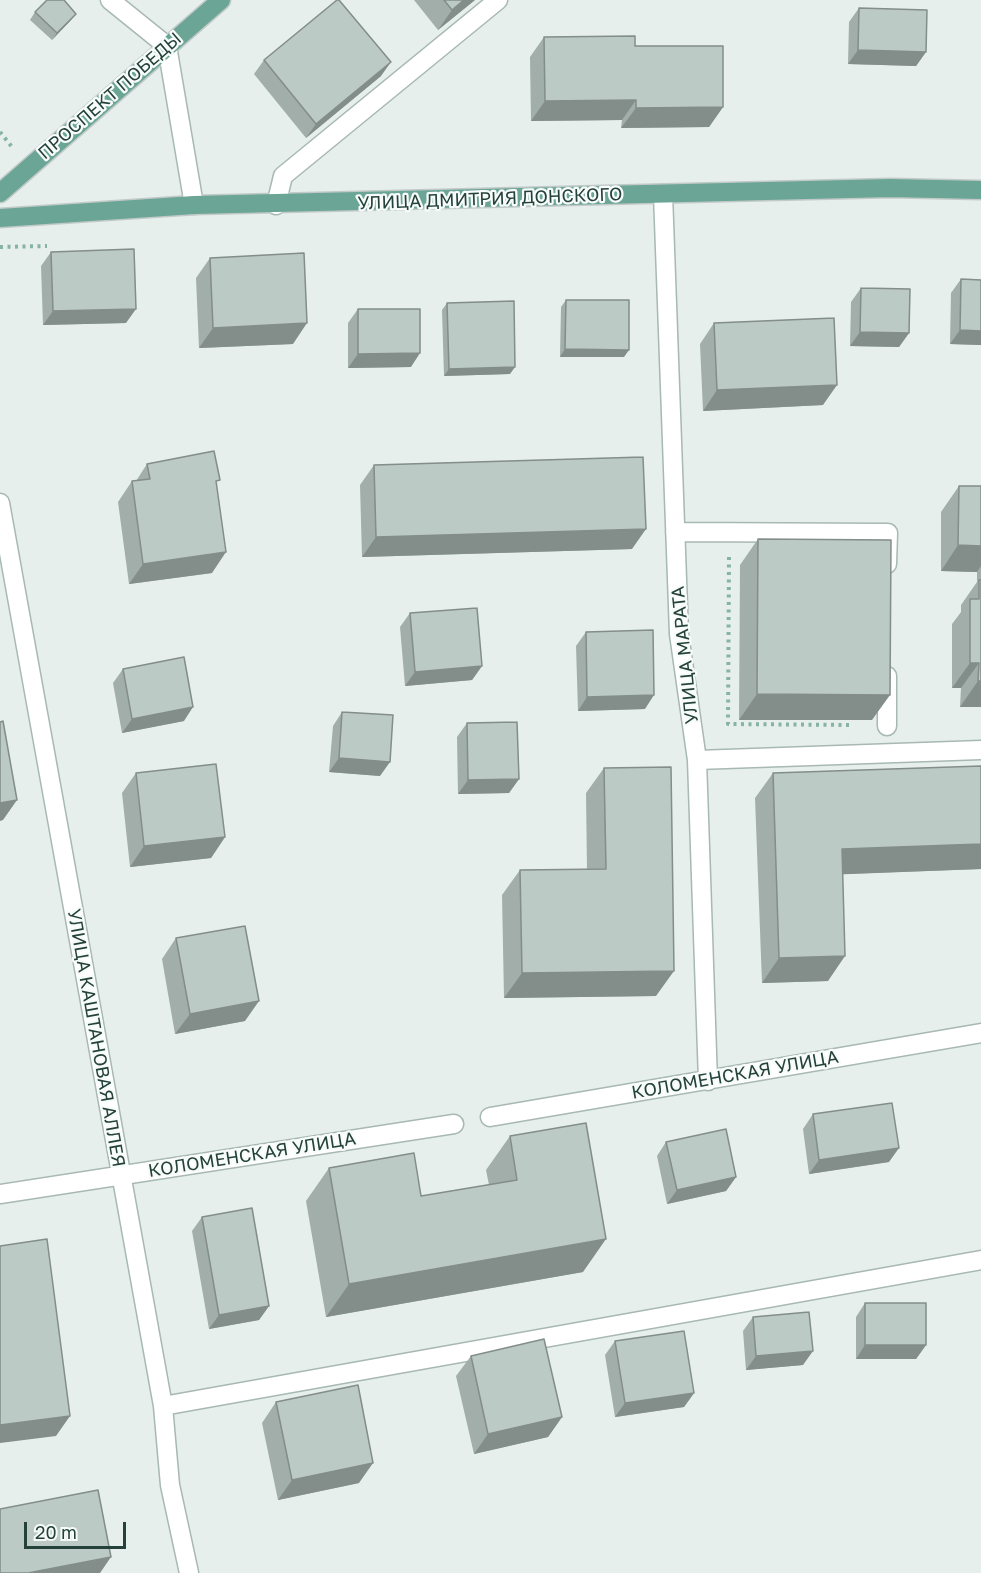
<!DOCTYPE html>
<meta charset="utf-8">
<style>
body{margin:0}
#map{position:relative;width:981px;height:1573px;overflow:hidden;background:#e6efeb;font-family:"Golos Text",sans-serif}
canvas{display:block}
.scale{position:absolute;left:24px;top:1522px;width:102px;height:27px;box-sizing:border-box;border:3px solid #24423a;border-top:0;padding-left:8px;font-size:18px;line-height:21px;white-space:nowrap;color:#24423a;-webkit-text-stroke:4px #f7fbf9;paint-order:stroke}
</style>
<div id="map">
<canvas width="981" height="1573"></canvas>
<div class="scale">20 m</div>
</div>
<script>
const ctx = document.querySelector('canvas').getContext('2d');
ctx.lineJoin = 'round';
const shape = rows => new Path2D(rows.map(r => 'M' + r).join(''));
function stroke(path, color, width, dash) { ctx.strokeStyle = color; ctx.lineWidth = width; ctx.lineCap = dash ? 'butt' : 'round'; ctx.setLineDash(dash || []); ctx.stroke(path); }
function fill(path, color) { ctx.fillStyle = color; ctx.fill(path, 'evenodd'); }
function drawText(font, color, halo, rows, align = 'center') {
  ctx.font = font + ' "Golos Text",sans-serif'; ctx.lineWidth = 4.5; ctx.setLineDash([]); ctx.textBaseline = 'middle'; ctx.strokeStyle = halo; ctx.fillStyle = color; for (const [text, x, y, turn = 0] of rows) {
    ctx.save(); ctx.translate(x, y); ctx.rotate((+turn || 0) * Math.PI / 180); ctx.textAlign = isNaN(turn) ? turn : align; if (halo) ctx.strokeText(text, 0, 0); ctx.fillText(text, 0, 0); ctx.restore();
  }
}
const path = shape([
 [0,132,12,147],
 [0,247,47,246],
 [729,557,728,724,853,725]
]);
const minor = shape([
 [110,0,167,46,194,205],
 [663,194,679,634,697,760,708,1081],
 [276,205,283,176,498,0],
 [0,503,163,1406,170,1485,189,1573],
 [675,532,888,533,887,564],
 [887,726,887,676],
 [697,760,981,750],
 [490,1117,981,1033],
 [0,1194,454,1124],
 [163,1406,981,1260]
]);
const major = shape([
 [0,193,221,0],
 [0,218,194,205,890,188,981,190]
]);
const wall = shape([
 [414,0,475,0,438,30],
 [859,8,926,52,916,66,848,64,849,22],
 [35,12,76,14,70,21,52,40,30,20],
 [544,37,635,46,723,107,709,127,621,128,622,120,531,121,530,57],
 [264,60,381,76,306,138,254,74],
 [51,252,126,323,43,325,41,266],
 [210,258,293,344,199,348,196,278],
 [961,279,981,280,981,345,950,344,951,293],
 [861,288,909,333,899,347,850,346,851,302],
 [566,300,624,357,560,357,561,307],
 [447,303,510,374,444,376,442,310],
 [358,309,411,367,348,368,348,323],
 [714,323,823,405,703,411,700,344],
 [147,464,217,485,212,573,129,584,118,502,132,481,136,481],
 [374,465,632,549,362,557,360,485],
 [959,486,981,486,981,707,960,707,961,688,952,688,952,624,961,612,961,605,977,582,977,572,941,571,941,512],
 [758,539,872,720,739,720,740,565],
 [410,613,482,666,472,680,405,686,400,627],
 [586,632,645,709,578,711,576,646],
 [123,669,184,721,122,733,113,683],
 [342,712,380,776,329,772,333,726],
 [467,723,519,779,509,793,458,794,457,737],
 [981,766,981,876,981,869,843,874,828,981,762,983,755,798,773,773],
 [604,768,656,996,504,998,502,895,520,870,587,869,586,793],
 [136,773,225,837,211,858,130,867,122,793],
 [176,938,245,1021,175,1034,162,959],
 [813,1114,889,1162,809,1174,803,1129],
 [510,1136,583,1272,326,1317,306,1201,329,1168,421,1196,489,1185,486,1170],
 [666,1142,736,1177,726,1191,667,1204,657,1156],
 [202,1217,269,1306,259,1320,209,1329,192,1231],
 [865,1303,926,1345,916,1359,856,1359,856,1317],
 [753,1317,803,1365,746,1370,743,1331],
 [615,1341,694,1393,684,1407,615,1417,605,1355],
 [471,1356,562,1417,548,1437,474,1454,456,1376],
 [276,1402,359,1483,278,1500,262,1423]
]);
const shadedWall = shape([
 [464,0,475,0,438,30,452,10],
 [76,14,70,21,52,40,57,33],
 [858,50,926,52,916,66,848,64],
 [391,62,381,76,306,138,316,124],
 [636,100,622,120,531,121,545,101],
 [723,107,709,127,621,128,636,108],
 [136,309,126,323,43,325,53,311],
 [307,323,293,344,199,348,213,328],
 [960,330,981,331,981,345,950,344],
 [860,332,909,333,899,347,850,346],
 [565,349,629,350,624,357,560,357],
 [420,353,411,367,348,368,358,354],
 [515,367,510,374,444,376,449,369],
 [837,385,823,405,703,411,717,390],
 [646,529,632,549,362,557,376,537],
 [958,545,981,546,981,566,977,572,941,571],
 [226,552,212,573,129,584,143,564],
 [970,663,979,663,961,688,952,688],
 [482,666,472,680,405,686,415,672],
 [978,681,981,681,981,707,960,707],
 [757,694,890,695,872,720,739,720],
 [654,695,645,709,578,711,587,697],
 [193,707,184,721,122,733,132,719],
 [339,758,390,762,380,776,329,772],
 [519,779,509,793,458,794,468,780],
 [17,800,3,820,0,821,0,803],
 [225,837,211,858,130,867,144,846],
 [981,844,981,869,824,875,842,849],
 [845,956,828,981,762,983,779,958],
 [674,971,656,996,504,998,522,973],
 [259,1001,245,1021,175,1034,190,1014],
 [899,1148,889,1162,809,1174,819,1160],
 [736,1177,726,1191,667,1204,677,1190],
 [606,1239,583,1272,326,1317,349,1284],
 [269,1306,259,1320,209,1329,219,1315],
 [865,1345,926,1345,916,1359,856,1359],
 [813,1351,803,1365,746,1370,756,1356],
 [694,1393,684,1407,615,1417,625,1403],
 [70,1416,56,1436,0,1443,0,1425],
 [562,1417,548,1437,474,1454,488,1434],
 [373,1463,359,1483,278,1500,292,1480],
 [111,1557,100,1573,28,1573]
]);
const building = shape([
 [47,0,64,0,76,14,57,33,35,12,47,0],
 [337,0,339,0,391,62,316,124,264,60,337,0],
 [444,0,464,0,452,10,444,0],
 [859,8,927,10,926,52,858,50,859,8],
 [635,36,635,46,723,46,723,107,636,108,636,100,545,101,544,37,635,36],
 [134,249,136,309,53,311,51,252,134,249],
 [304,253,307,323,213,328,210,258,304,253],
 [961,279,981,280,981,331,960,330,961,279],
 [861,288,910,289,909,333,860,332,861,288],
 [566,300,629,300,629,350,565,349,566,300],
 [514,301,515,367,449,369,447,303,514,301],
 [358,309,420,309,420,353,358,354,358,309],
 [834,318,837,385,717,390,714,323,834,318],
 [214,451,220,480,216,481,226,552,143,564,132,481,150,479,147,464,214,451],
 [643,457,646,529,376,537,374,465,643,457],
 [959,486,981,486,981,546,958,545,959,486],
 [758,539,891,540,890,695,757,694,758,539],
 [979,580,981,580,981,681,978,681,979,663,970,663,970,599,979,599,979,580],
 [477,608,482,666,415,672,410,613,477,608],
 [653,630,654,695,587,697,586,632,653,630],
 [184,657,193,707,132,719,123,669,184,657],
 [342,712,393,715,390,762,339,758,342,712],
 [3,721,17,800,0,803,0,722,3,721],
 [517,722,519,779,468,780,467,723,517,722],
 [216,764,225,837,144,846,136,773,216,764],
 [981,766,981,844,842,849,845,956,779,958,773,773,981,766],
 [671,767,674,971,522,973,520,870,606,869,604,768,671,767],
 [245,926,259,1001,190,1014,176,938,245,926],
 [892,1103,899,1148,819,1160,813,1114,892,1103],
 [586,1123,606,1239,349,1284,329,1168,414,1153,421,1196,517,1180,510,1136,586,1123],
 [726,1129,736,1177,677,1190,666,1142,726,1129],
 [252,1208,269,1306,219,1315,202,1217,252,1208],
 [47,1239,70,1416,0,1425,0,1246,47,1239],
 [865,1303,926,1303,926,1345,865,1345,865,1303],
 [809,1312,813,1351,756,1356,753,1317,809,1312],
 [684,1331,694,1393,625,1403,615,1341,684,1331],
 [544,1339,562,1417,488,1434,471,1356,544,1339],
 [358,1385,373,1463,292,1480,276,1402,358,1385],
 [98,1490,111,1557,28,1573,0,1573,0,1509,98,1490]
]);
const streetNames = [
 ["ПРОСПЕКТ ПОБЕДЫ",110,96,-41],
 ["УЛИЦА ДМИТРИЯ ДОНСКОГО",490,199,-2],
 ["УЛИЦА МАРАТА",685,655,-96],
 ["УЛИЦА КАШТАНОВАЯ АЛЛЕЯ",96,1038,80],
 ["КОЛОМЕНСКАЯ УЛИЦА",735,1075,-10],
 ["КОЛОМЕНСКАЯ УЛИЦА",252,1155,-9]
];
stroke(minor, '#a8b8b2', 21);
stroke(major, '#c2cac8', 21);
stroke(path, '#86b3a5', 4, [3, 4.5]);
stroke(minor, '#fff', 18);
stroke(major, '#6aa596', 18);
fill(wall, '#a1aea9');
fill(shadedWall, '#838d89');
fill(building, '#bbcac4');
stroke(building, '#838d89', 1.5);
drawText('18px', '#24423a', '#f7fbf9', streetNames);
</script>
